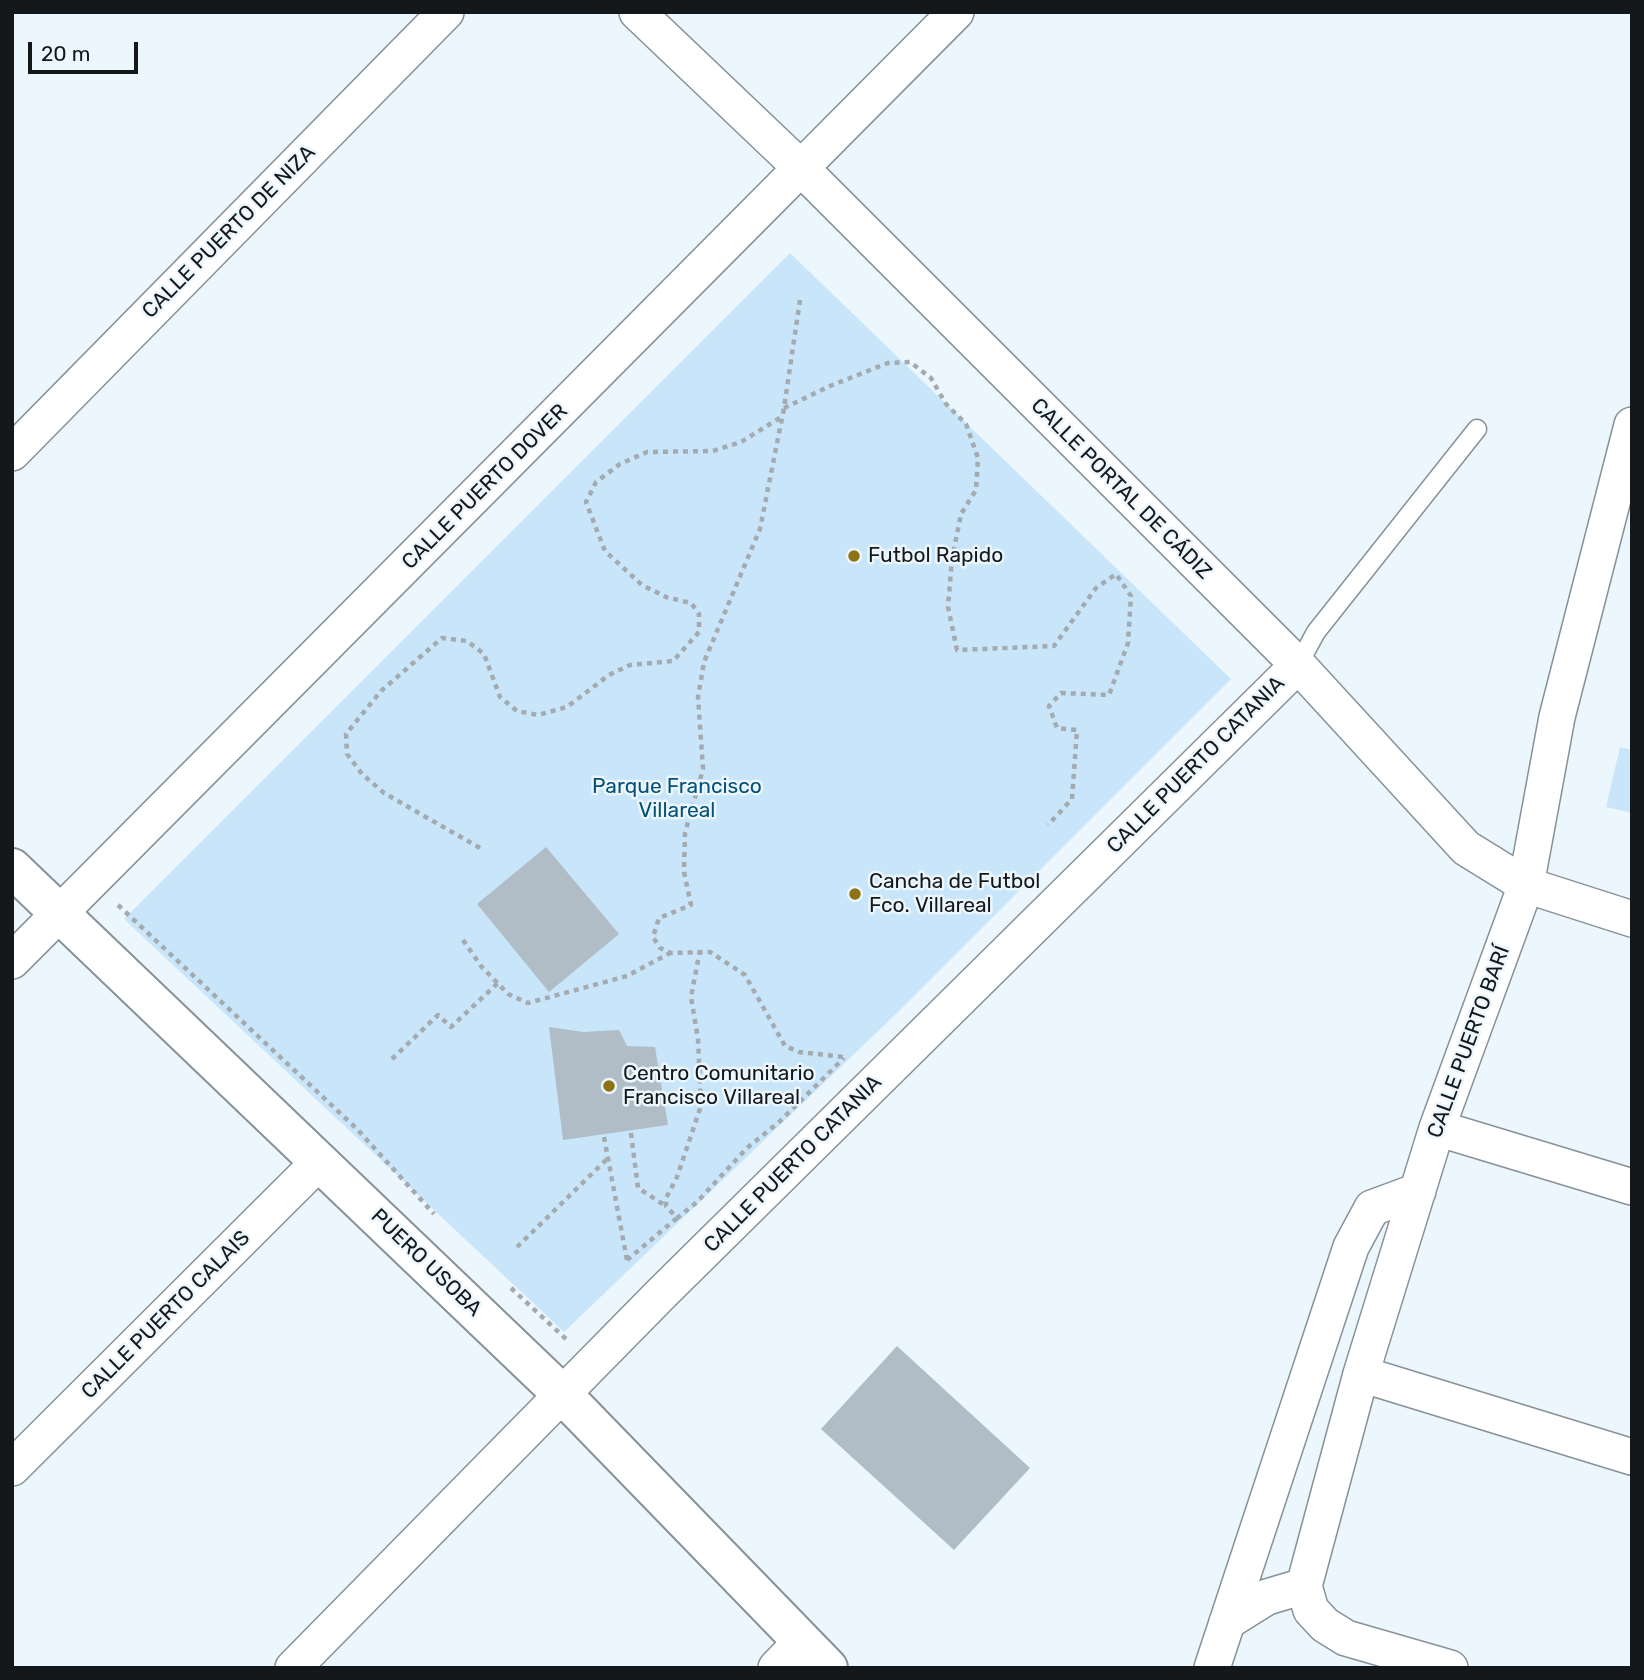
<!DOCTYPE html>
<meta charset="utf-8">
<style>
body{margin:0}
#map{position:relative;width:1644px;height:1680px;overflow:hidden;background:#ecf6fd;font-family:Rubik,sans-serif}
canvas{display:block}
.frame{position:absolute;inset:0;border:14px solid #14181b;pointer-events:none}
.scale{position:absolute;left:28px;top:42px;width:110px;height:32px;box-sizing:border-box;border:4px solid #14181b;border-top:0;padding-left:9px;font-size:21px;line-height:24px;white-space:nowrap;color:#14181b;-webkit-text-stroke:5px #ecf6fd;paint-order:stroke}
</style>
<div id="map">
<canvas width="1644" height="1680"></canvas>
<div class="frame"></div>
<div class="scale">20 m</div>
</div>
<script>
const ctx = document.querySelector('canvas').getContext('2d');
ctx.lineJoin = 'round';
function fill(path, color) { ctx.fillStyle = color; ctx.fill(path, 'evenodd'); }
const shape = rows => new Path2D(rows.map(r => 'M' + r).join(''));
function stroke(path, color, width, dash) { ctx.strokeStyle = color; ctx.lineWidth = width; ctx.lineCap = dash ? 'butt' : 'round'; ctx.setLineDash(dash || []); ctx.stroke(path); }
function drawText(font, color, halo, rows, align = 'center') {
  ctx.font = font + ' Rubik,sans-serif'; ctx.lineWidth = 5; ctx.setLineDash([]); ctx.textBaseline = 'middle'; ctx.strokeStyle = halo; ctx.fillStyle = color; for (const [text, x, y, turn = 0] of rows) {
    ctx.save(); ctx.translate(x, y); ctx.rotate((+turn || 0) * Math.PI / 180); ctx.textAlign = isNaN(turn) ? turn : align; if (halo) ctx.strokeText(text, 0, 0); ctx.fillText(text, 0, 0); ctx.restore();
  }
}
const green = shape([
 [790,253,1231,679,898,1012,564,1332,124,919],
 [1620,747,1632,750,1632,813,1606,807]
]);
const building = shape([
 [546,847,619,934,549,992,477,904],
 [549,1027,583,1032,619,1030,627,1046,655,1047,668,1125,563,1140],
 [897,1346,1030,1468,954,1550,821,1429]
]);
const path = shape([
 [800,300,784,408,760,529,704,662,698,697,703,769,685,833,684,872,691,905,659,918,653,937,660,948,671,953,710,952,745,975,785,1046,799,1052,844,1057],
 [784,408,830,386,888,363,910,362,931,378,946,404,966,424,978,458,976,490,961,514,952,559,948,607,957,650,1054,646,1096,588,1116,574,1131,596,1128,643,1109,695,1061,693,1049,706,1057,728,1077,730,1072,799,1048,825],
 [480,848,384,793,362,774,347,754,346,734,381,691,442,638,467,641,484,654,500,697,517,711,538,715,567,707,609,675,630,665,673,661,699,632,699,614,691,603,666,597,642,585,605,551,586,502,596,482,620,464,647,452,713,451,741,442,783,416],
 [118,905,357,1129,434,1214],
 [463,940,481,966,508,994,528,1003,627,976,670,953],
 [700,950,691,997,698,1039,701,1106,677,1177,666,1198,666,1206,677,1218,697,1202,747,1148,779,1122,844,1058],
 [392,1059,438,1015,451,1027,498,983],
 [631,1133,638,1188,666,1206],
 [604,1137,627,1260],
 [517,1247,608,1158],
 [627,1260,677,1218],
 [511,1288,566,1339]
]);
const service = shape([
 [1298,665,1316,632,1477,429]
]);
const minor = shape([
 [637,12,802,169,1298,665,1466,848,1526,885,1632,919],
 [12,453,446,12],
 [12,961,956,12],
 [1437,1128,1632,1187],
 [1361,1374,1632,1457],
 [12,1468,320,1161],
 [1227,1622,1267,1597,1304,1586],
 [293,1668,662,1293,1298,665],
 [776,1668,801,1642],
 [1212,1668,1351,1247,1372,1208,1418,1191],
 [1450,1668,1346,1638,1325,1625,1311,1610,1304,1586,1361,1374,1437,1128,1526,885,1557,717,1632,425]
]);
const tertiary = shape([
 [12,868,564,1396,828,1668]
]);
const markers = [
 [854,556,7,"#8e7216"],
 [855,894,7,"#8e7216"],
 [609,1086,7,"#8e7216"]
];
const streetNames = [
 ["CALLE PUERTO DE NIZA",229,232,-45],
 ["CALLE PUERTO DOVER",485,487,-45],
 ["CALLE PORTAL DE CÁDIZ",1121,489,45],
 ["CALLE PUERTO CATANIA",1196,765,-45],
 ["CALLE PUERTO BARÍ",1469,1042,-70],
 ["CALLE PUERTO CATANIA",793,1164,-45],
 ["PUERO USOBA",426,1263,44],
 ["CALLE PUERTO CALAIS",166,1315,-45]
];
const poiNames = [
 ["Futbol Rapido",868,556],
 ["Cancha de Futbol",869,882],
 ["Fco. Villareal",869,906],
 ["Centro Comunitario",623,1074],
 ["Francisco Villareal",623,1098]
];
const parkNames = [
 ["Parque Francisco",677,787],
 ["Villareal",677,811]
];
fill(green, '#c9e5f9');
fill(building, '#b1bdc6');
stroke(service, '#869199', 21);
stroke(minor, '#869199', 38);
stroke(tertiary, '#869199', 42);
stroke(path, '#a3aab0', 4.5, [5, 5]);
stroke(service, '#fff', 18);
stroke(minor, '#fff', 35);
stroke(tertiary, '#fff', 38);
for (const [x, y, r, color] of markers) { const dot = new Path2D(); dot.arc(x, y, r, 0, 2 * Math.PI); ctx.fillStyle = color; ctx.fill(dot); stroke(dot, '#ecf6fd', 2.5); }
drawText('21px', '#14181b', '#ecf6fd', streetNames);
drawText('21px', '#14181b', '#ecf6fd', poiNames, 'left');
drawText('21px', '#035179', '#ecf6fd', parkNames);
</script>
